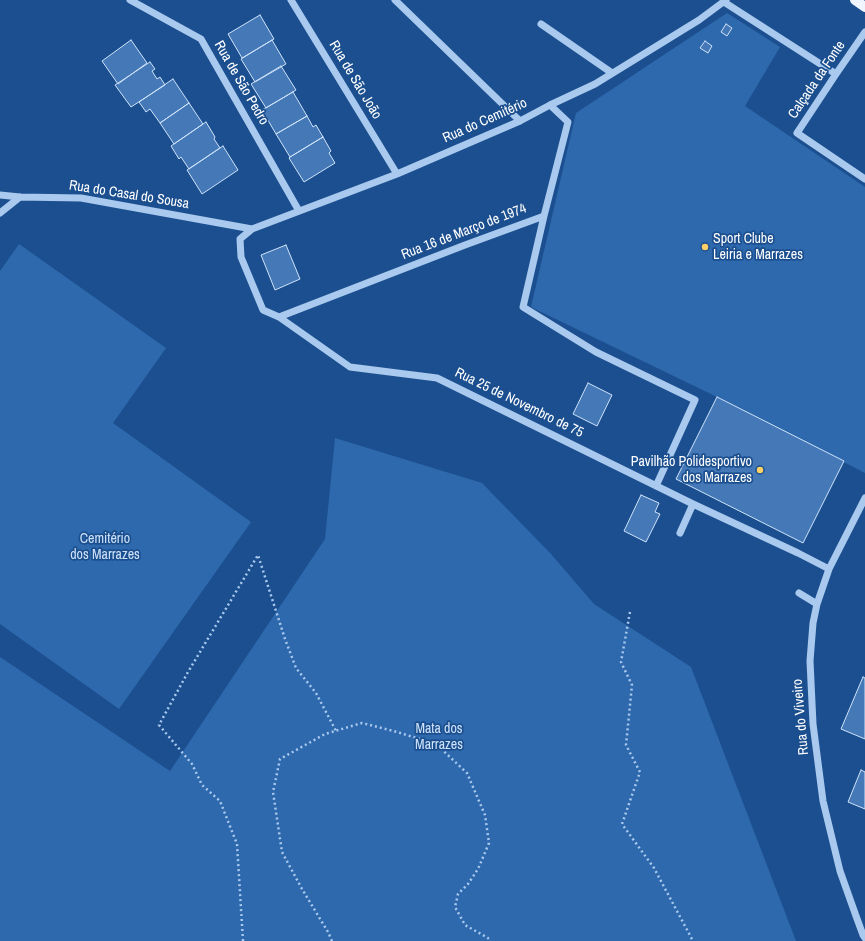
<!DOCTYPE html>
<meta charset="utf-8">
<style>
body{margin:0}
canvas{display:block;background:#1b4f8f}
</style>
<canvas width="865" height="941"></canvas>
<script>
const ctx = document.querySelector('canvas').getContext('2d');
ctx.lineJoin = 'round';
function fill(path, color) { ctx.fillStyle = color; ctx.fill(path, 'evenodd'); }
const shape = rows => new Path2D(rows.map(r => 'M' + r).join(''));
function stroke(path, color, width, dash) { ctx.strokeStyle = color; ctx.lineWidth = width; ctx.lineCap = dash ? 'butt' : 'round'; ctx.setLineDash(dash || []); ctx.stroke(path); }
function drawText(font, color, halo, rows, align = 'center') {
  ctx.font = font + ' "Archivo Narrow",sans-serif'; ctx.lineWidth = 3.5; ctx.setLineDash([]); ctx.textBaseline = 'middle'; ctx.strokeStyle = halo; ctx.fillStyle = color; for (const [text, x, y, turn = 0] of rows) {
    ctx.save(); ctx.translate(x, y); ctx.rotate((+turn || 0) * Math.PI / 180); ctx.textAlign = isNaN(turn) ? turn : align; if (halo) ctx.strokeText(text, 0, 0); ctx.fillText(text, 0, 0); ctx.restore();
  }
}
const green = shape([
 [727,13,780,47,745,106,865,187,865,473,717,397,531,307,576,113],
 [19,244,166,348,113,423,251,522,119,709,0,624,0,271],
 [335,438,482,483,551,554,594,604,691,667,796,941,0,941,0,657,170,771,325,539]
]);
const building = shape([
 [260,15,274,39,242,58,228,34,260,15],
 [726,24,732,28,727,36,721,32,726,24],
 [131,40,147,63,118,84,102,61,131,40],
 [272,40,286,64,255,82,241,59,272,40],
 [705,41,712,46,708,53,700,48,705,41],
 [150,62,155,69,152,71,157,79,160,77,165,85,131,107,115,85,150,62],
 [281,66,296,90,266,108,251,84,281,66],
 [173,79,189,103,160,123,150,109,146,112,139,102,173,79],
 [293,92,307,116,276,134,262,110,293,92],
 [189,103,203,124,174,144,160,123,189,103],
 [307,116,313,127,316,125,323,137,290,157,276,134,307,116],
 [206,122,215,137,214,139,220,148,189,169,181,157,179,159,171,146,206,122],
 [323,137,331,151,329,153,335,163,304,182,289,158,290,157,323,137],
 [223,146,238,170,202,194,187,170,223,146],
 [286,245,300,279,275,290,261,255,286,245],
 [588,383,612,395,597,426,573,414,588,383],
 [717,397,844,461,803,543,676,479,717,397],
 [641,495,659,503,655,512,660,514,646,542,624,531,641,495],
 [863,677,865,678,865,739,841,729,863,677],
 [861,770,865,772,865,809,848,802,861,770]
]);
const path = shape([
 [630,612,621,662,632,685,626,745,640,772,622,824,654,868,693,941],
 [243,941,237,844,220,801,202,785,192,764,159,725,188,672,258,555,285,639,296,668,316,693,336,731],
 [332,941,328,932,302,889,282,852,273,792,280,759,325,734,362,723,397,732,436,744,467,773,485,815,489,843,478,869,468,884,458,894,455,907,465,925,488,938,488,941]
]);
const minor = shape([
 [130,0,201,39,299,211],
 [291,0,397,174],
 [395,0,520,121],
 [726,0,699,20,595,84,550,105,520,121,397,174,252,229,240,239,241,257,263,310,279,317,350,367,437,378,693,504,798,553,829,569],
 [724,2,836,74],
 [541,24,612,73],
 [865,32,836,74,797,133,865,179],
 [0,195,20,197,81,198,252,229],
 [0,213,20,197],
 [544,216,523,307,596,352,695,400,656,486],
 [279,317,465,245,544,216,568,122,550,105],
 [865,498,829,569,817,604,813,623,810,661,813,724,823,801,840,871,856,916,863,935,865,938],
 [680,533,693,504],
 [799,593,817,604]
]);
const major = shape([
 [855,0,865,7]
]);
const markers = [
 [705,247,4,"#ffd166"],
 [760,470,4,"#ffd166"]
];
const streetNames = [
 ["Rua de São João",355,80,59],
 ["Calçada da Fonte",817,80,-56],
 ["Rua de São Pedro",241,83,60],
 ["Rua do Cemitério",485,121,-24],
 ["Rua do Casal do Sousa",129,195,9],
 ["Rua 16 de Março de 1974",464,232,-21],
 ["Rua 25 de Novembro de 75",519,403,26],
 ["Rua do Viveiro",801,717,-95]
];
const poiNames = [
 ["Sport Clube",713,239],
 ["Leiria e Marrazes",713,255],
 ["Pavilhão Polidesportivo",752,462,"right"],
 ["dos Marrazes",752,478,"right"]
];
const parkNames = [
 ["Cemitério",105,539],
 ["dos Marrazes",105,555],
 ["Mata dos",439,729],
 ["Marrazes",439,745]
];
fill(green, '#2e69ad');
fill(building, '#4478b7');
stroke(building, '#cfe3fa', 1);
stroke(path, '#a9c9ee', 2.5, [2, 3]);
stroke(minor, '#a9c9ee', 7);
stroke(major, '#f0f6ff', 10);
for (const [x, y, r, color] of markers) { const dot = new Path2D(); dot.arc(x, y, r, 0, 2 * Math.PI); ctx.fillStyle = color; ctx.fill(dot); stroke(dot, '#1b4f8f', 1.5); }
drawText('14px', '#fff', '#1b4f8f', streetNames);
drawText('14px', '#fff', '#1b4f8f', poiNames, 'left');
drawText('14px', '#cfe3fa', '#1b4f8f', parkNames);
</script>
